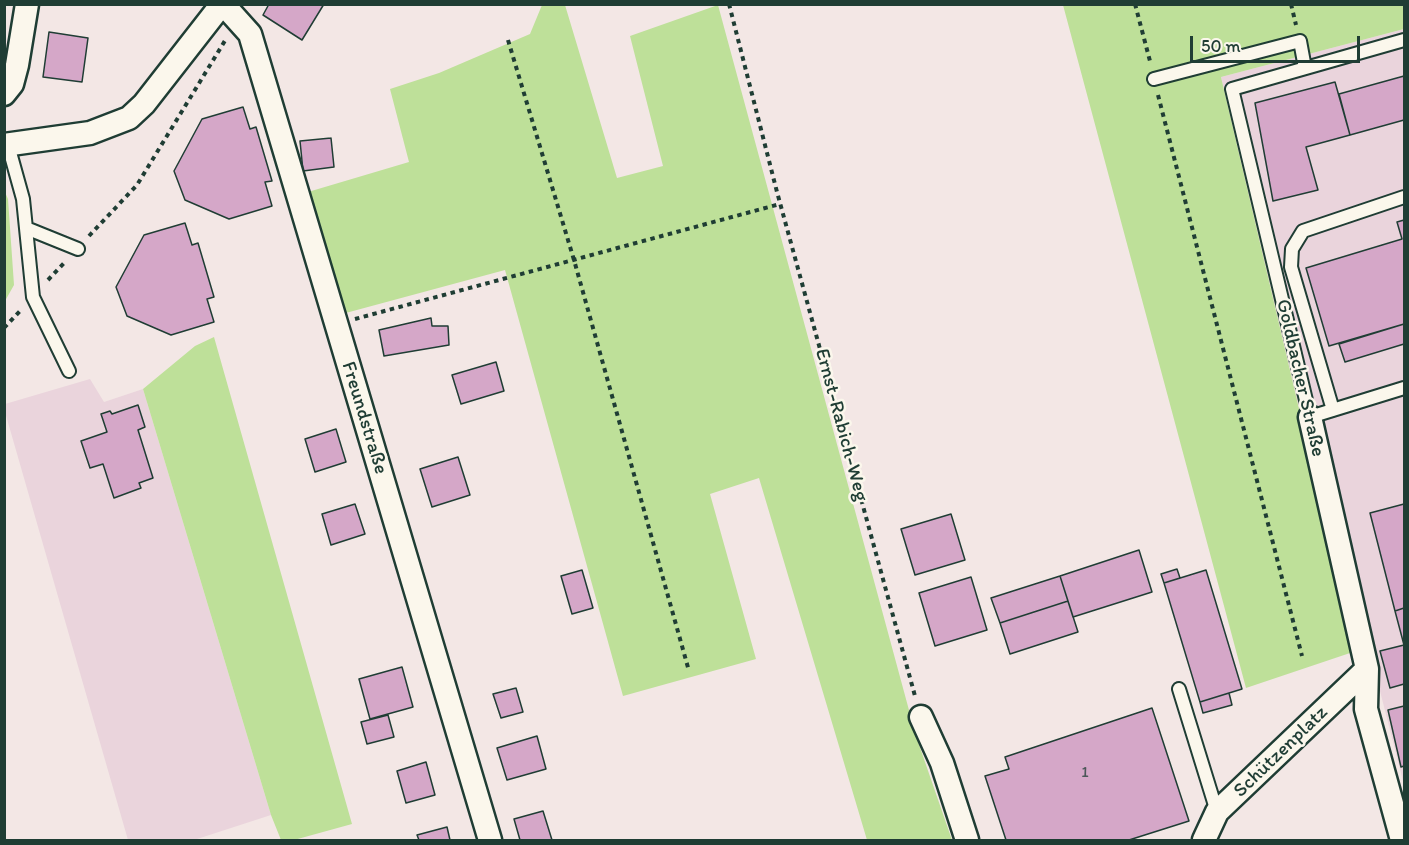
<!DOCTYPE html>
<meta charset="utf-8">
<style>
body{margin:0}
#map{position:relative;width:1409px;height:845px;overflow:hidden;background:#f3e7e5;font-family:Itim,sans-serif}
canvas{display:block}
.frame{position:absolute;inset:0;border:6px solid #1f3d34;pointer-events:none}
.scale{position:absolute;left:1190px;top:36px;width:170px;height:27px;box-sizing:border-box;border:3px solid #1f3d34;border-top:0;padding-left:8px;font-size:18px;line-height:21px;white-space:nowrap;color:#1f3d34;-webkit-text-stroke:4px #fbf7ec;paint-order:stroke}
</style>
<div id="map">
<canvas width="1409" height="845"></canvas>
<div class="frame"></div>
<div class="scale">50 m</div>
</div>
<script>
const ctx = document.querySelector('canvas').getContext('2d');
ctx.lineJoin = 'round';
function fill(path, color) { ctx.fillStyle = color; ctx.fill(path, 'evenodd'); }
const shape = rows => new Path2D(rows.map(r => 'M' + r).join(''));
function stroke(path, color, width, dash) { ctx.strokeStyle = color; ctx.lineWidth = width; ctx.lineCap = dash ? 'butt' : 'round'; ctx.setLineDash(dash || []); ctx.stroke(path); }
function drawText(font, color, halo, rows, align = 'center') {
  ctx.font = font + ' Itim,sans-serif'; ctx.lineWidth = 5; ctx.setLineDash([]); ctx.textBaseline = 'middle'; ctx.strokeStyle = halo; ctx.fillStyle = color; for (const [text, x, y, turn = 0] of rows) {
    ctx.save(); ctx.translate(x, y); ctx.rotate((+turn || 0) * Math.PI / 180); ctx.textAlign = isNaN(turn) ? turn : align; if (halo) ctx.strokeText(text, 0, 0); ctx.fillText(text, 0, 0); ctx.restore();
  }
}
const built = shape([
 [1404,29,1404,785,1369,648,1356,651,1221,77],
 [90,379,104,402,143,389,271,815,194,840,128,840,5,412,5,404]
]);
const green = shape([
 [542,5,565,5,617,178,663,166,630,36,718,5,916,736,952,840,867,840,759,478,710,494,756,659,623,696,505,270,342,314,308,192,409,162,390,89,439,73,530,34],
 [1063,5,1404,5,1404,29,1221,77,1356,651,1246,688],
 [4,190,8,199,14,285,5,301],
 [214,337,352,824,294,840,281,840,271,815,143,389,195,346]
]);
const building = shape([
 [269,4,324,4,302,40,263,15,269,4],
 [49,32,88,38,82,82,43,77,49,32],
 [1404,76,1404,120,1350,135,1339,94,1404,76],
 [1335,82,1350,135,1306,147,1318,190,1273,201,1255,103,1335,82],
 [243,107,250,129,256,127,272,181,265,182,272,206,229,219,185,200,174,171,202,119,243,107],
 [331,138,334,167,303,171,300,141,331,138],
 [1404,220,1404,324,1329,346,1306,268,1402,239,1397,222,1404,220],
 [185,223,192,245,198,243,214,297,207,299,214,322,171,335,127,316,116,287,144,235,185,223],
 [431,318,432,326,448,326,449,345,384,356,379,330,431,318],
 [1404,324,1404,344,1345,362,1339,344,1404,324],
 [496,362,504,391,461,404,452,375,496,362],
 [138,405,145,427,138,430,153,478,139,483,141,488,114,498,103,464,90,468,81,441,107,432,101,414,110,411,112,414,138,405],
 [336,429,346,462,315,472,305,439,336,429],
 [458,457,470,495,432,507,420,469,458,457],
 [355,504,365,534,331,545,322,514,355,504],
 [1404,504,1404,608,1395,611,1370,513,1404,504],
 [951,514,965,560,915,575,901,529,951,514],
 [1139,550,1152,592,1073,617,1060,576,1139,550],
 [1177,569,1180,578,1164,583,1161,574,1177,569],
 [582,570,593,608,572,614,561,576,582,570],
 [1206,570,1242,689,1200,702,1164,583,1206,570],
 [1060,576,1068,601,1000,623,991,598,1060,576],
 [971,577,987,630,935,646,919,593,971,577],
 [1068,601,1078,632,1010,654,1000,623,1068,601],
 [1404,608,1404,645,1395,611,1404,608],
 [1404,645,1404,684,1390,688,1380,651,1404,645],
 [402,667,413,707,370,719,359,679,402,667],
 [516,688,523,712,501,718,493,694,516,688],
 [1229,693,1232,705,1203,713,1200,702,1229,693],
 [1404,706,1404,766,1401,767,1388,710,1404,706],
 [1152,708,1189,821,1129,840,1006,840,985,776,1009,769,1005,757,1152,708],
 [388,715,394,737,367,744,361,722,388,715],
 [537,736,546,769,507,780,497,748,537,736],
 [426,762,435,795,406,803,397,771,426,762],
 [543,811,552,840,520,840,514,819,543,811],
 [447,827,450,840,419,840,417,835,447,827]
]);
const path = shape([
 [729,4,777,192,915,696],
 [1135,4,1151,65],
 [1291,4,1296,25],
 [508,40,574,260,689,671],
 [1158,95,1302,656],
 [89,236,137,185,226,39],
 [48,280,66,261],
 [355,319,780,204],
 [4,328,21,310]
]);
const service = shape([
 [1404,40,1232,89,1310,417,1404,388],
 [1154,79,1300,41,1305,68],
 [8,145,23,199,33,297,69,371],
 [26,228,78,249],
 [1333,410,1291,267,1292,249,1303,231,1404,197],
 [1179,689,1217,812]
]);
const minor = shape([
 [223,4,250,34,490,840],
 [4,94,12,84,17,65,27,4],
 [4,145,90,133,129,118,144,104,222,4],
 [1310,417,1367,669,1366,709,1402,840],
 [921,717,942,763,967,840],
 [1204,840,1217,812,1367,669]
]);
const numberNames = [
 ["1",1085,773]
];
const streetNames = [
 ["Goldbacher Straße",1300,378,77],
 ["Freundstraße",364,418,73],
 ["Ernst-Rabich-Weg",841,425,75],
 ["Schützenplatz",1281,752,-44]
];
fill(built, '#ead4dc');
fill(green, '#bee099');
fill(building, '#d5a7c8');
stroke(building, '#1f3d34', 1.5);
stroke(service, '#1f3d34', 16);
stroke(minor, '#1f3d34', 27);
stroke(path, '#1f3d34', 4, [4.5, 4.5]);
stroke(service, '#fbf7ec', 12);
stroke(minor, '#fbf7ec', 22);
drawText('16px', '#4c5859', null, numberNames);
drawText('20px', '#1f3d34', '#fbf7ec', streetNames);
</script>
